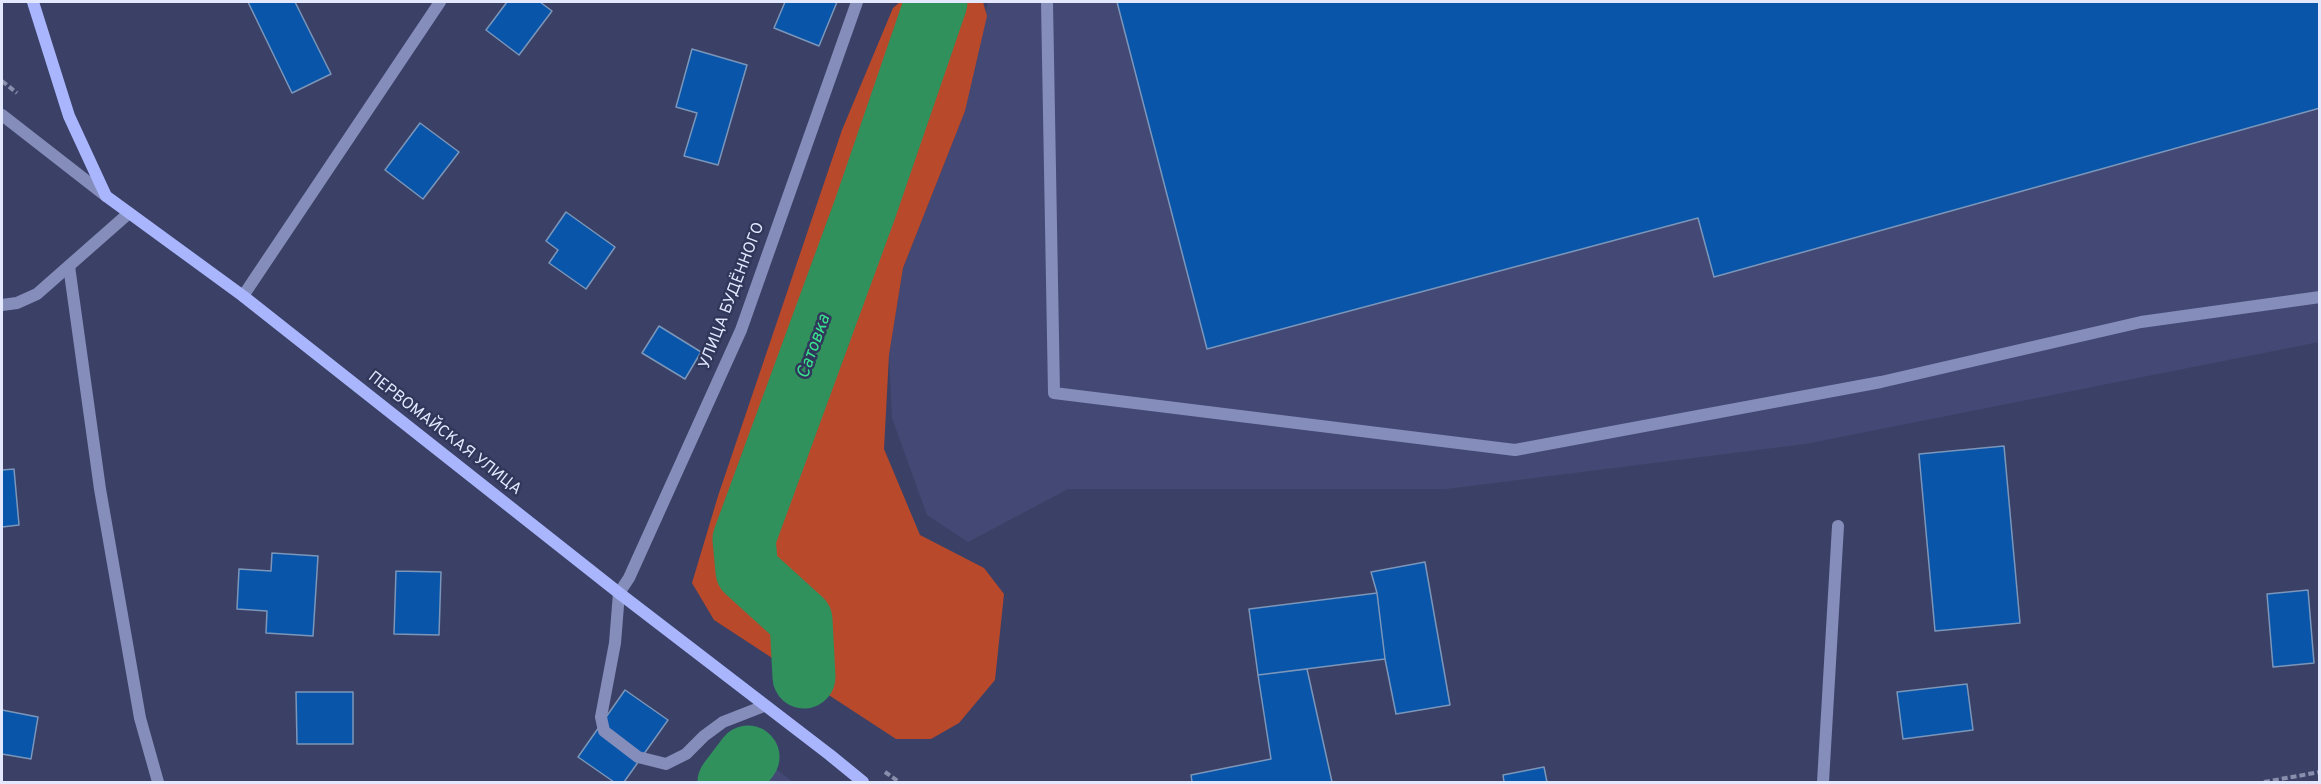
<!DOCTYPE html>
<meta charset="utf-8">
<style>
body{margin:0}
#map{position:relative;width:2321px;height:784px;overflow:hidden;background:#3b4166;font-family:Overpass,sans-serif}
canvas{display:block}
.frame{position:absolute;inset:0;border:3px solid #e3e8ff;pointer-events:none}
</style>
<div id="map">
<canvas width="2321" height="784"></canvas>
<div class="frame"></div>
</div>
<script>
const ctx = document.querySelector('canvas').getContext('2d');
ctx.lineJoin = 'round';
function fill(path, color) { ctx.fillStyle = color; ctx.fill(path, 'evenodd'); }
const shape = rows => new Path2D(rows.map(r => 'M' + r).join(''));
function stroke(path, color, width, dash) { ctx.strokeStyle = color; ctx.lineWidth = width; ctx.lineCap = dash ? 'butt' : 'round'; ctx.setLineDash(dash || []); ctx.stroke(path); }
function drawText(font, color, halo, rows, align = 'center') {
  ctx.font = font + ' Overpass,sans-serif'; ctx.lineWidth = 5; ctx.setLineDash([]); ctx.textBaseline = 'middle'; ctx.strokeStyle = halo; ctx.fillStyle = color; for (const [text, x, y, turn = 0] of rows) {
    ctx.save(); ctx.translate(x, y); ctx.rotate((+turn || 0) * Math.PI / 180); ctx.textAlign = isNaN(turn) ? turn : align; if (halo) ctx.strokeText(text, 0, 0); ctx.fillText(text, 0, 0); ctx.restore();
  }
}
const built = shape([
 [988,2,2319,2,2319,342,1805,444,1446,489,1068,489,968,542,927,515,892,418,889,355,903,268,965,111],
 [764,760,793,782,748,782]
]);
const forest = shape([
 [900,2,983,2,987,16,965,111,903,268,889,355,884,449,920,535,984,568,1004,594,995,680,959,723,931,739,896,739,714,620,692,583,718,496,842,130,893,8]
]);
const river = shape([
 [804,677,801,620,747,571,744,539,865,209,936,2],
 [729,782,748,757]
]);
const building = shape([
 [248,2,295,2,331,74,292,93,248,2],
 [507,2,540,2,552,11,519,55,486,30,507,2],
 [785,2,837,2,819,46,774,28,785,2],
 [1117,2,2320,2,2320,108,1714,277,1698,218,1207,349,1117,2],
 [692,49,747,65,718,165,684,156,697,113,676,107,692,49],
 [420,123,459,152,423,199,385,170,420,123],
 [566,212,615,247,586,289,549,263,558,250,546,241,566,212],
 [659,326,701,352,685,379,642,353,659,326],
 [2004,446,2020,623,1935,631,1919,454,2004,446],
 [14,469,19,525,2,527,2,470,14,469],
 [272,553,318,556,313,636,266,633,267,611,237,609,239,569,271,571,272,553],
 [1425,562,1450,705,1396,714,1385,659,1377,593,1371,572,1425,562],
 [396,571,441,572,439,635,394,634,396,571],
 [2308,590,2314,663,2273,667,2267,594,2308,590],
 [1377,593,1385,659,1258,675,1249,609,1377,593],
 [1307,669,1332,782,1192,782,1191,775,1271,759,1258,675,1307,669],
 [1967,684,1973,730,1903,739,1897,692,1967,684],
 [625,690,668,720,624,782,614,782,578,757,625,690],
 [296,692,353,692,353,744,297,744,296,692],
 [2,710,38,717,31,759,2,754,2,710],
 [1544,767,1547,782,1504,782,1503,775,1544,767]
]);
const path = shape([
 [2,81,17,93],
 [885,772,899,782],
 [2264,782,2320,772]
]);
const lane = shape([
 [1047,2,1054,393,1515,450,1881,382,2141,322,2320,297],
 [69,266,100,489,140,718,158,782],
 [243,296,440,2],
 [764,706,723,722,704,736,686,754,666,764,638,757,604,731,601,717,615,643,619,593,629,578,741,330,857,2],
 [1823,782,1838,526]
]);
const street = shape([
 [2,115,106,196],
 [2,305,17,303,37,294,129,213]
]);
const secondary = shape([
 [33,2,69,116,106,196,243,296,619,593,830,755,863,782]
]);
const streetNames = [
 ["УЛИЦА БУДЁННОГО",733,296,-69],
 ["ПЕРВОМАЙСКАЯ УЛИЦА",444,434,38]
];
const waterNames = [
 ["Сатовка",815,347,-70]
];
fill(built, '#434974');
fill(forest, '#b8492b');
stroke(river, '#30915d', 63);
fill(building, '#0955a9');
stroke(building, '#7b96ba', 1.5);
stroke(path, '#888eac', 4, [6, 3]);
stroke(lane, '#858dba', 12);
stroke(street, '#858dba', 12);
stroke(secondary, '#a9b6fd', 12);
drawText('16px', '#e3e8ff', '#31375a', streetNames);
drawText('italic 18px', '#38e18d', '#31375a', waterNames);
</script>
